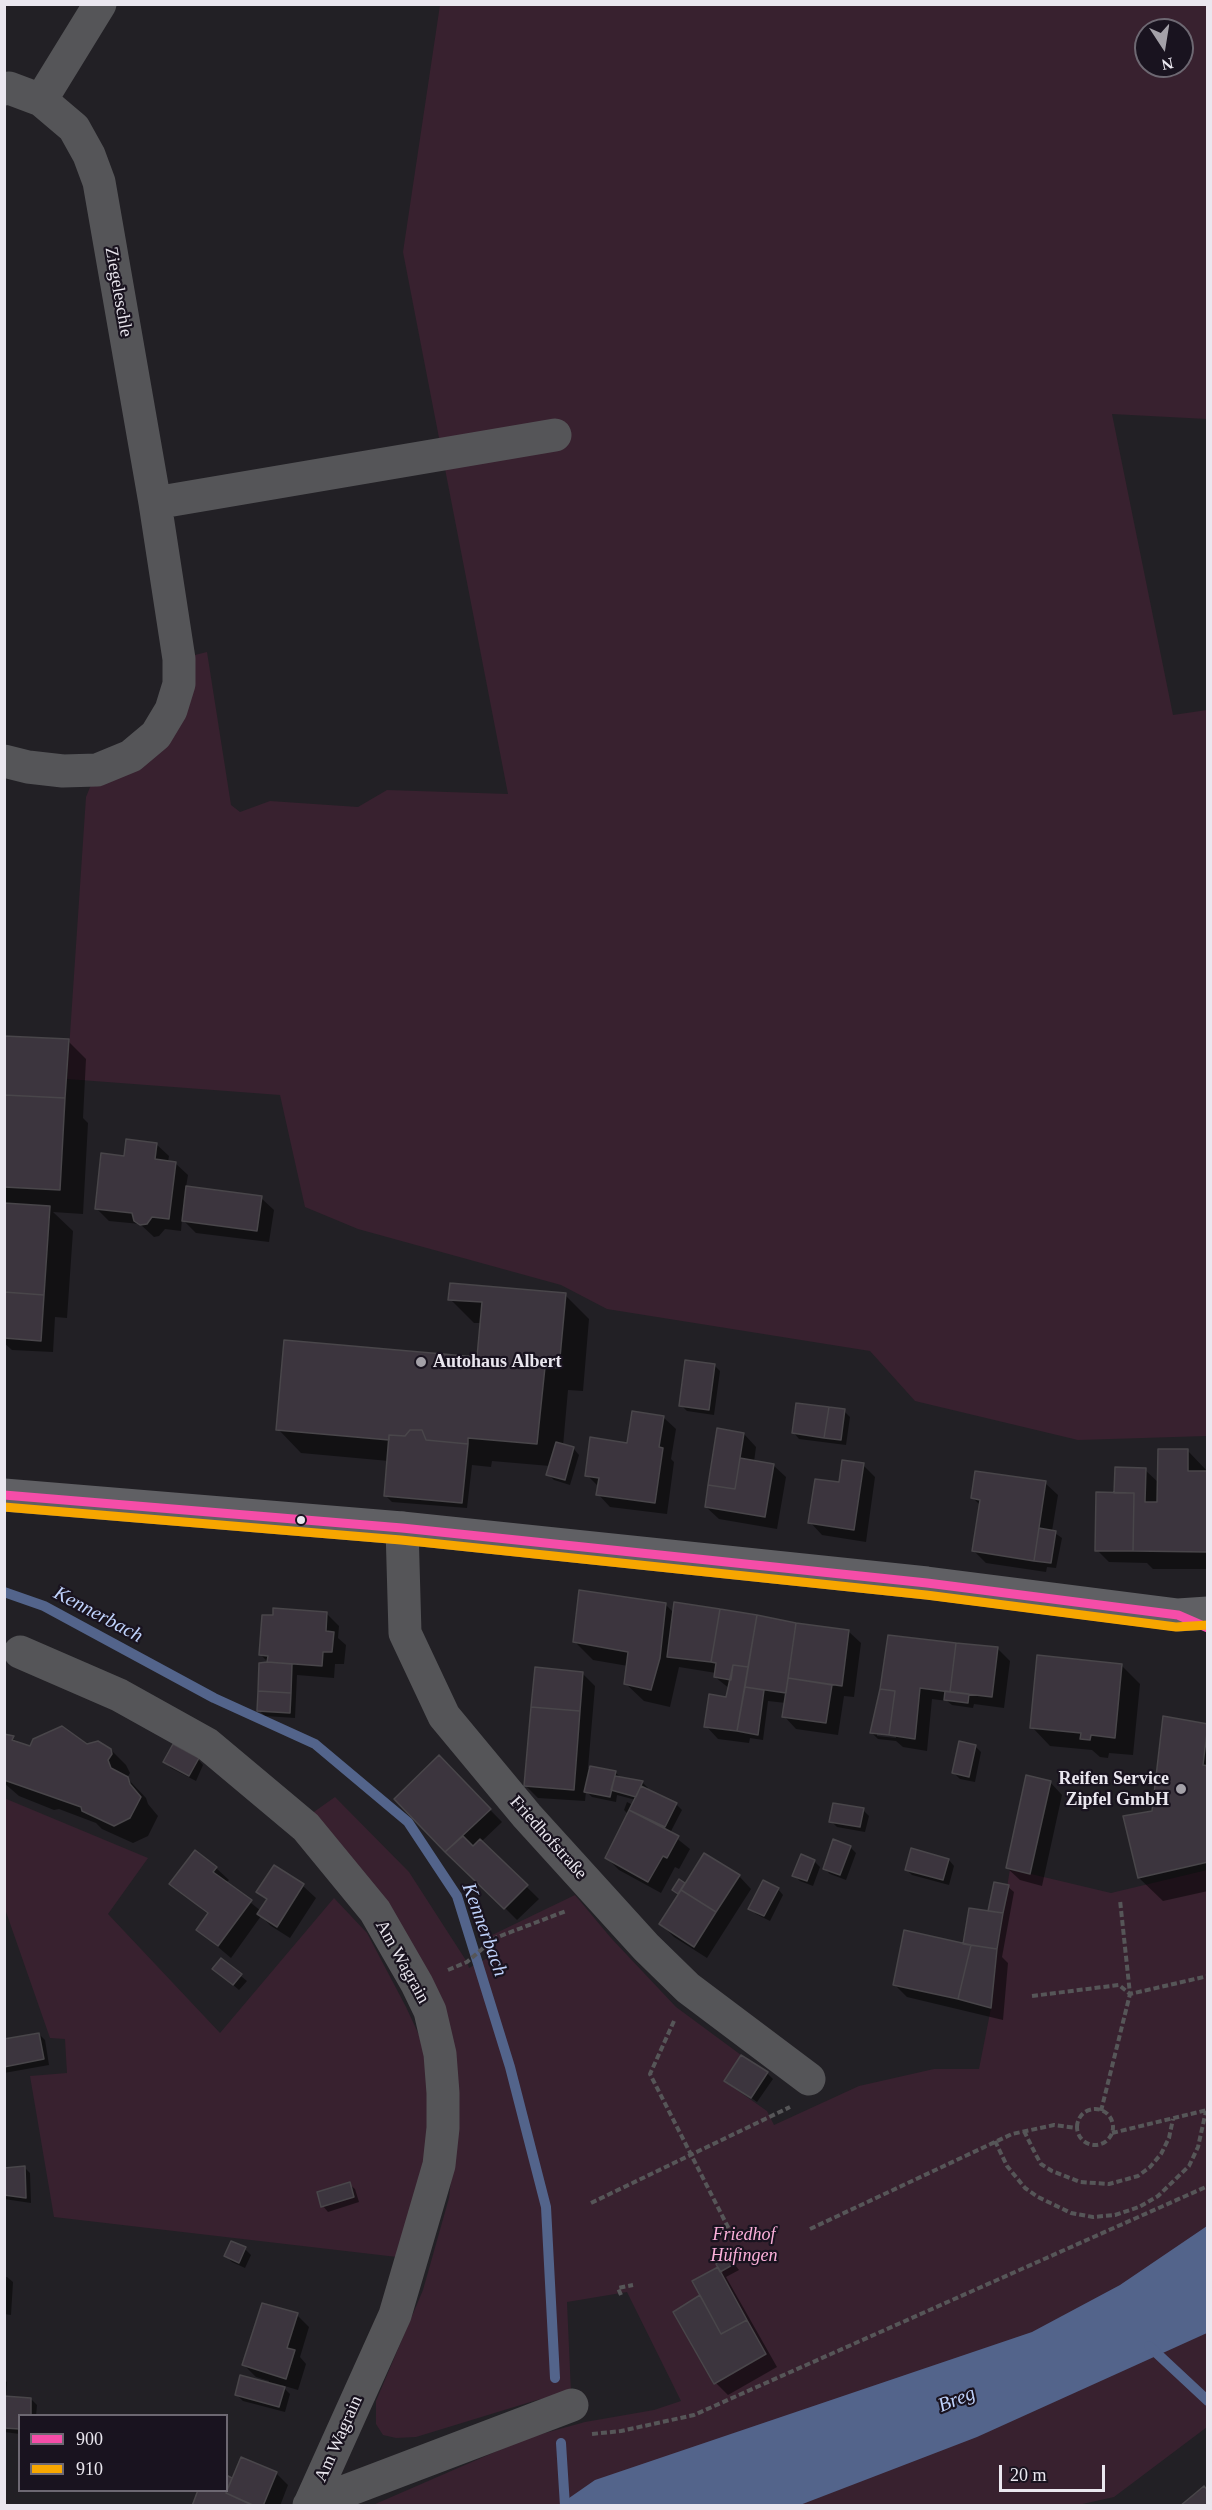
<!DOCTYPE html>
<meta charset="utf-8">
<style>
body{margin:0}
#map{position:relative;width:1212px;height:2510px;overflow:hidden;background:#222025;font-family:"Times New Roman",serif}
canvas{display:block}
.frame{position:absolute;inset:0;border:6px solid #eae7ef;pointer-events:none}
.legend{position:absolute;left:18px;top:2414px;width:210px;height:78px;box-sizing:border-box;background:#19131f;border:2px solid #6d6872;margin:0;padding:8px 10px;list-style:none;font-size:18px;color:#eae7ef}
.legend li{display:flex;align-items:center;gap:12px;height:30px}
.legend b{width:30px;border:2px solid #6d6872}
.north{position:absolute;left:1134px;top:18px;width:60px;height:60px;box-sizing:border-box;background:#19131f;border:2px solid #6d6872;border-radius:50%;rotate:168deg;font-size:16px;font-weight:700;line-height:24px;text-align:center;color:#eae7ef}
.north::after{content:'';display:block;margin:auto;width:21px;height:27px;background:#a4a1a8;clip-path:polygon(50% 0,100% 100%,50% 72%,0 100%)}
.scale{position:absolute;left:999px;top:2465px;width:106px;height:27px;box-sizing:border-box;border:3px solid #eae7ef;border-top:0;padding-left:8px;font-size:18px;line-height:21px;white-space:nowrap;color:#eae7ef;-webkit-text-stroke:4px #19131f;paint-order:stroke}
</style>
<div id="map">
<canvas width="1212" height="2510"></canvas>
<div class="frame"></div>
<ul class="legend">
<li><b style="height:8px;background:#f54da8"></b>900</li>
<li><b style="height:8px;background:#f7a600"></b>910</li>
</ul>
<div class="north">N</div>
<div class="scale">20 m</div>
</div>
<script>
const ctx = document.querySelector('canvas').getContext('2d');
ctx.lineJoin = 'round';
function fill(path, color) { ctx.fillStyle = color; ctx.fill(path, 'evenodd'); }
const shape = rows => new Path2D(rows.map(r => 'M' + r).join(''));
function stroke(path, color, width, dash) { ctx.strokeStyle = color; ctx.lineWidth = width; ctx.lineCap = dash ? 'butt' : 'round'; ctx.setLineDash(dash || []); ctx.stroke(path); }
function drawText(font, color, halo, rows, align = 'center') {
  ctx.font = font + ' "Times New Roman",serif'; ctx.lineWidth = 4.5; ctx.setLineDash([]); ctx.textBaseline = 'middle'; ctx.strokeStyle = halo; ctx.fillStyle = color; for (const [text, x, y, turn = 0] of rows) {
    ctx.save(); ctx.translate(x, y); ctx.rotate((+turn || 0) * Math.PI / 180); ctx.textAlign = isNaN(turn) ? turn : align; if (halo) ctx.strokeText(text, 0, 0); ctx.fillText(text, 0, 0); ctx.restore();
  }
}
const green = shape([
 [440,5,1207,5,1207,419,1112,414,1173,715,1207,710,1207,1436,1078,1440,915,1401,870,1351,607,1309,561,1285,358,1229,305,1207,280,1095,67,1079,86,797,97,770,131,756,179,659,207,652,231,805,240,812,270,801,358,807,387,790,508,794,403,252],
 [1146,30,1182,30,1182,66,1146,66],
 [335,1797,409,1872,467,1962,469,1968,497,1953,490,1936,575,1895,611,1938,676,2007,741,2055,724,2081,767,2111,774,2125,859,2086,934,2069,979,2069,991,2008,997,1949,1010,1869,1111,1893,1207,1870,1207,2427,1114,2497,1078,2505,373,2505,527,2438,585,2422,654,2410,681,2401,627,2292,567,2302,571,2393,537,2400,416,2437,396,2438,383,2435,376,2424,376,2401,423,2290,449,2198,457,2127,455,2055,311,1814],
 [4,1798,148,1858,108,1914,220,2033,334,1898,367,1933,406,2007,419,2035,428,2069,429,2114,423,2166,397,2257,54,2217,30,2076,67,2073,65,2039,50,2038,5,1909]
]);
const water = shape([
 [1207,2226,1207,2333,977,2437,800,2505,559,2505,595,2480,1032,2332,1120,2285]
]);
const shadow = shape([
 [4,1037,68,1041,86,1059,83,1118,88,1123,83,1214,53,1212,73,1231,67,1318,55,1317,53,1352,12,1350,4,1343],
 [156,1144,169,1156,168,1162,175,1163,188,1175,186,1187,261,1198,274,1210,269,1242,196,1233,182,1219,181,1231,165,1229,159,1236,154,1237,140,1224,109,1221,96,1208,126,1158],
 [565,1295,589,1319,583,1391,568,1390,563,1446,574,1449,579,1455,570,1485,554,1480,548,1474,550,1466,492,1461,491,1467,472,1465,467,1508,392,1502,386,1496,389,1461,301,1453,278,1429,478,1359,481,1323,474,1323,450,1299],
 [714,1365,720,1371,714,1415,687,1411,681,1405],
 [844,1411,850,1417,846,1445,799,1439,794,1433],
 [663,1417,676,1429,671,1459,674,1462,667,1514,610,1507,598,1494,599,1487,587,1475],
 [744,1434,756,1447,754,1462,773,1465,786,1477,777,1529,719,1519,706,1507],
 [1188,1451,1208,1472,1208,1569,1153,1569,1147,1563,1109,1562,1097,1550,1116,1494,1145,1470,1159,1483],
 [863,1465,875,1477,866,1542,822,1535,810,1522,840,1484],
 [1045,1483,1058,1495,1052,1531,1062,1538,1056,1568,1047,1567,1046,1572,986,1563,974,1551,981,1506,973,1498],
 [665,1604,674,1613,675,1604,848,1631,861,1643,854,1697,844,1696,838,1735,796,1729,784,1716,786,1703,768,1701,763,1740,750,1738,749,1743,718,1739,706,1726,728,1698,730,1689,715,1677,716,1673,679,1667,670,1707,644,1701,625,1683,628,1666,593,1660,574,1641],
 [327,1614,339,1626,338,1638,346,1645,344,1664,335,1664,334,1678,297,1675,295,1718,265,1716,259,1710,271,1665,261,1655],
 [997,1648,1010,1661,1004,1708,974,1704,973,1708,952,1705,947,1701,932,1699,927,1751,903,1747,896,1741,878,1739,872,1733,882,1689],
 [877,1733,896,1735,896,1738,877,1736],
 [1121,1665,1140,1684,1133,1755,1109,1753,1108,1758,1100,1757,1092,1750,1050,1746,1032,1727],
 [582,1673,595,1686,588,1768,615,1772,621,1778,642,1782,648,1788,647,1790,676,1804,682,1810,670,1833,690,1849,679,1869,675,1867,661,1893,619,1870,607,1858,629,1815,624,1810,627,1802,633,1805,636,1800,617,1795,616,1802,592,1797,586,1791,585,1801,538,1798,525,1785],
 [1208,1726,1208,1891,1163,1901,1139,1878,1153,1813],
 [4,1735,31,1747,87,1746,98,1742,107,1746,126,1765,130,1773,127,1778,146,1798,148,1804,158,1816,148,1836,133,1843,102,1829,96,1823,59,1809,54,1810,19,1796,4,1783],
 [975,1746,981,1752,975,1782,960,1779,954,1773],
 [439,1758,502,1822,481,1842,539,1899,517,1920,396,1799],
 [198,1759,203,1765,196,1781,171,1768,165,1762],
 [1050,1782,1062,1795,1042,1886,1020,1880,1007,1868],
 [863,1810,869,1816,865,1832,837,1827,831,1821],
 [850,1847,856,1853,846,1880,830,1874,824,1868],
 [949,1860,954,1866,949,1885,912,1875,906,1869],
 [814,1861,820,1867,813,1886,800,1881,794,1875],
 [274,1867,303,1886,316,1898,290,1938,271,1926,261,1916,231,1958,198,1930,209,1915,171,1884,216,1868,229,1880,226,1883,261,1911,268,1901,258,1891],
 [739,1876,751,1889,707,1958,674,1937,661,1924,679,1896,674,1890,679,1881,685,1886],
 [1008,1887,1014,1892,1002,1957,1008,1963,1003,2020,907,1997,894,1984,964,1944],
 [778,1889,783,1895,770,1921,756,1914,750,1908],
 [221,1960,247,1981,239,1990,220,1974],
 [39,2034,45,2040,49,2065,4,2073,4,2041],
 [767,2073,773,2079,757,2102,726,2080],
 [24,2167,30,2173,31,2203,4,2199,4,2169],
 [349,2184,355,2189,359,2202,328,2212,323,2206],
 [245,2249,251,2255,245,2268,232,2262,226,2256],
 [730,2258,739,2270,726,2277,777,2367,728,2395,716,2383,702,2296,717,2269,723,2273,718,2264],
 [4,2277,7,2277,13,2282,11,2315,4,2314],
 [297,2315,309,2327,300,2357,306,2364,298,2390,281,2385,290,2394,285,2412,243,2401,237,2395,268,2384,269,2381,256,2377,244,2365],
 [4,2380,7,2382,6,2397,31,2399,37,2405,36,2416,20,2416,20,2434,4,2432],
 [276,2473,288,2485,280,2506,193,2506,226,2490,226,2477,233,2480]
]);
const stream = shape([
 [4,1592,44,1606,214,1698,315,1744,408,1822,457,1896,510,2067,546,2207,555,2378],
 [1149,2346,1208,2401],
 [561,2443,565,2506]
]);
const building = shape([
 [4,1036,69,1039,65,1098,4,1095,4,1036],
 [4,1095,65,1098,60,1190,4,1187,4,1095],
 [126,1139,157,1143,155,1159,176,1162,169,1219,152,1217,147,1224,140,1225,134,1221,132,1213,95,1209,101,1153,124,1156,126,1139],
 [186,1186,262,1196,257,1231,182,1221,186,1186],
 [4,1203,50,1206,44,1295,4,1292,4,1203],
 [450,1283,566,1293,559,1368,545,1367,537,1444,468,1438,468,1444,426,1440,422,1430,410,1430,405,1436,389,1435,389,1440,276,1430,284,1340,477,1357,482,1302,448,1300,450,1283],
 [4,1292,44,1295,41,1341,4,1338,4,1292],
 [685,1360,715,1364,709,1410,679,1406,685,1360],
 [796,1403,829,1407,824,1438,792,1433,796,1403],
 [829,1407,845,1409,841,1440,824,1438,829,1407],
 [632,1411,664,1416,659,1447,663,1448,655,1503,596,1495,599,1478,585,1476,590,1437,627,1443,632,1411],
 [717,1428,744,1433,735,1489,708,1485,717,1428],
 [410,1430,422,1430,426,1440,468,1444,462,1503,384,1496,389,1435,405,1436,410,1430],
 [556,1442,574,1447,565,1480,546,1475,556,1442],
 [1158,1449,1188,1449,1188,1471,1208,1471,1208,1552,1133,1551,1134,1493,1114,1493,1115,1467,1146,1468,1145,1502,1157,1502,1158,1449],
 [740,1458,774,1464,765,1517,705,1507,708,1485,735,1489,740,1458],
 [842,1460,864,1463,854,1530,808,1523,815,1479,839,1482,842,1460],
 [975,1471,1046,1481,1034,1561,972,1551,980,1500,971,1498,975,1471],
 [1096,1492,1134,1493,1133,1551,1095,1551,1096,1492],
 [1039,1528,1056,1531,1051,1563,1034,1561,1039,1528],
 [579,1590,666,1603,660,1658,651,1690,624,1684,628,1652,573,1642,579,1590],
 [674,1602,720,1609,711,1662,667,1657,674,1602],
 [273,1608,327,1612,326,1631,334,1632,332,1652,323,1652,322,1666,267,1662,268,1656,259,1655,262,1615,273,1615,273,1608],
 [720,1609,757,1615,748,1667,733,1665,731,1680,714,1677,716,1663,711,1662,720,1609],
 [757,1615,796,1623,786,1693,745,1687,757,1615],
 [796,1623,849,1630,842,1686,788,1678,796,1623],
 [888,1635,956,1643,950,1692,920,1688,915,1739,889,1735,895,1691,880,1689,888,1635],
 [956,1643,998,1647,992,1697,950,1692,956,1643],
 [1037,1655,1122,1664,1115,1738,1091,1735,1090,1740,1080,1739,1081,1733,1030,1728,1037,1655],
 [267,1662,292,1664,291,1693,258,1691,259,1663,267,1662],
 [733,1665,748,1667,737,1731,704,1727,709,1694,726,1697,733,1665],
 [535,1667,583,1672,580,1711,531,1707,535,1667],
 [788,1678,832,1685,826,1723,782,1717,788,1678],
 [745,1687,764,1690,758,1735,737,1731,745,1687],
 [880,1689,895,1691,889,1735,870,1733,880,1689],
 [258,1691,291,1693,290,1713,257,1711,258,1691],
 [945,1691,969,1694,968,1703,944,1700,945,1691],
 [531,1707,580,1711,574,1790,524,1786,531,1707],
 [1163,1716,1208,1724,1203,1765,1208,1766,1208,1862,1138,1878,1123,1816,1152,1811,1163,1716],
 [62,1726,87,1744,98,1741,111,1749,112,1754,108,1760,111,1768,128,1777,130,1784,141,1797,130,1818,114,1826,82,1811,81,1807,4,1780,4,1734,14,1736,12,1740,30,1746,33,1739,62,1726],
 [959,1741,976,1745,969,1777,952,1773,959,1741],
 [173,1744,199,1758,189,1776,163,1762,173,1744],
 [439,1755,491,1809,445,1852,394,1799,439,1755],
 [590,1766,616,1771,610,1797,584,1792,590,1766],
 [1026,1775,1051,1781,1030,1874,1006,1868,1026,1775],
 [615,1776,643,1781,636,1797,611,1790,615,1776],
 [641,1786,677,1803,665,1827,629,1810,641,1786],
 [833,1803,864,1808,860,1827,829,1822,833,1803],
 [629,1810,679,1836,667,1858,663,1856,648,1882,605,1858,629,1810],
 [463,1836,473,1846,480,1839,528,1885,504,1909,445,1852,463,1836],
 [833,1839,851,1846,840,1875,823,1869,833,1839],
 [911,1848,949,1859,943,1880,905,1870,911,1848],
 [195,1850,217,1867,213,1872,252,1900,218,1946,196,1930,208,1913,169,1884,195,1850],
 [704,1853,740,1875,716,1912,681,1890,704,1853],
 [801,1854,815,1860,807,1881,792,1876,801,1854],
 [274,1865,304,1884,277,1927,257,1914,267,1899,256,1892,274,1865],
 [679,1879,685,1883,678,1894,672,1890,679,1879],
 [763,1880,779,1888,764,1916,748,1909,763,1880],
 [994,1882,1009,1885,1003,1913,988,1911,994,1882],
 [681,1890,716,1912,694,1947,659,1924,681,1890],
 [969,1908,1003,1913,997,1949,963,1944,969,1908],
 [904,1930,971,1945,958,1999,893,1985,904,1930],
 [971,1945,997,1949,991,2008,958,1999,971,1945],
 [221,1958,242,1974,233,1985,212,1969,221,1958],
 [39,2033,44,2059,4,2067,4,2039,39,2033],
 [741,2055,768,2072,751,2098,724,2081,741,2055],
 [25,2166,26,2198,4,2195,4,2168,25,2166],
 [350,2182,354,2197,321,2207,317,2192,350,2182],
 [231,2241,246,2247,239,2263,224,2256,231,2241],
 [730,2256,734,2264,720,2272,716,2264,730,2256],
 [718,2267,747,2320,721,2334,692,2281,718,2267],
 [700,2295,721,2334,747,2320,766,2354,714,2384,673,2312,700,2295],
 [262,2303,298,2313,287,2348,295,2350,286,2379,242,2365,262,2303],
 [240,2375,285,2387,279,2407,235,2395,240,2375],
 [4,2396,31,2398,31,2416,20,2416,20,2429,4,2428,4,2396],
 [241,2457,277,2472,263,2506,255,2506,226,2493,241,2457],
 [226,2475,232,2478,226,2493,254,2506,192,2506,198,2490,226,2490,226,2475],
 [1204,2486,1208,2491,1208,2506,1180,2506,1204,2486]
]);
const path = shape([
 [448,1970,467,1962,495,1938,566,1911],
 [1032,1996,1119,1985,1130,1994,1208,1976],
 [674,2021,650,2074,731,2233],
 '1077 2127a18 18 0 1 1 36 0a18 18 0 1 1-36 0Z',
 [1101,2111,1130,1994,1120,1900],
 [1024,2131,1036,2155,1041,2164,1052,2171,1080,2182,1109,2184,1138,2176,1150,2167,1161,2154,1169,2138,1173,2119],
 [1112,2133,1207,2110],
 [995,2141,1007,2166,1025,2188,1038,2197,1071,2213,1093,2217,1115,2215,1139,2207,1158,2196,1189,2166,1198,2147,1206,2111],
 [591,2203,790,2107],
 [810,2229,1012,2134,1054,2125,1077,2128],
 [621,2295,618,2288,633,2285],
 [592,2434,621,2431,694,2415,1208,2186]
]);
const minor = shape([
 [4,89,9,88,41,100,74,128,89,155,99,182,155,503,179,659,179,684,171,710,156,735,131,756,97,770,63,771,28,767,4,761],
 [41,100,100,4],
 [155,503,555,435],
 [402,1528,405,1633,444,1716,527,1816,646,1947,688,1988,809,2079],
 [20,1652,119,1695,207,1744,306,1827,375,1911,417,1984,430,2011,440,2054,443,2093,443,2128,439,2165,395,2315,309,2506],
 [309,2505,572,2405]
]);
const major = shape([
 [4,1495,402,1528,927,1583,1178,1615,1208,1613]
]);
const bus1 = shape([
 [4,1495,402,1528,927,1583,1178,1615,1208,1628]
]);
const bus2 = shape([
 [4,1507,401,1540,926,1595,1176,1627,1208,1625]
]);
const markers = [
 [421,1362,6,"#a4a1a8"],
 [301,1520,5,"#eae7ef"],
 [1181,1789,6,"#a4a1a8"]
];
const streetNames = [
 ["Ziegeleschle",118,292,80],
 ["Friedhofstraße",548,1838,48],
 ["Am Wagrain",402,1962,61],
 ["Am Wagrain",339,2439,-66]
];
const poiNames = [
 ["Autohaus Albert",433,1362],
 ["Reifen Service",1169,1779,"right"],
 ["Zipfel GmbH",1169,1800,"right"]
];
const parkNames = [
 ["Friedhof",744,2235],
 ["Hüfingen",744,2256]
];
const waterNames = [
 ["Kennerbach",98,1615,28],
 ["Kennerbach",484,1930,70],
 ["Breg",957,2400,-22]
];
fill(green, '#38212f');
fill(water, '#53648b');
fill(shadow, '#0007');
stroke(stream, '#53648b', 10);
fill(building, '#3c353e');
stroke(building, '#49464a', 1.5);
stroke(path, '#565658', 4, [6, 3]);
stroke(minor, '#555558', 33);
stroke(major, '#606064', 33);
stroke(bus1, '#f54da8', 9);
stroke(bus2, '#f7a600', 9);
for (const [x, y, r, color] of markers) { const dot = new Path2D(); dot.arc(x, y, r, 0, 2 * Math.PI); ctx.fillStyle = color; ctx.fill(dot); stroke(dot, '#19131f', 2); }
drawText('18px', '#eae7ef', '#19131f', streetNames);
drawText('bold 18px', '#eae7ef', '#19131f', poiNames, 'left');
drawText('italic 18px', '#fbb0da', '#19131f', parkNames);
drawText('italic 20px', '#bfd2fb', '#19131f', waterNames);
</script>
